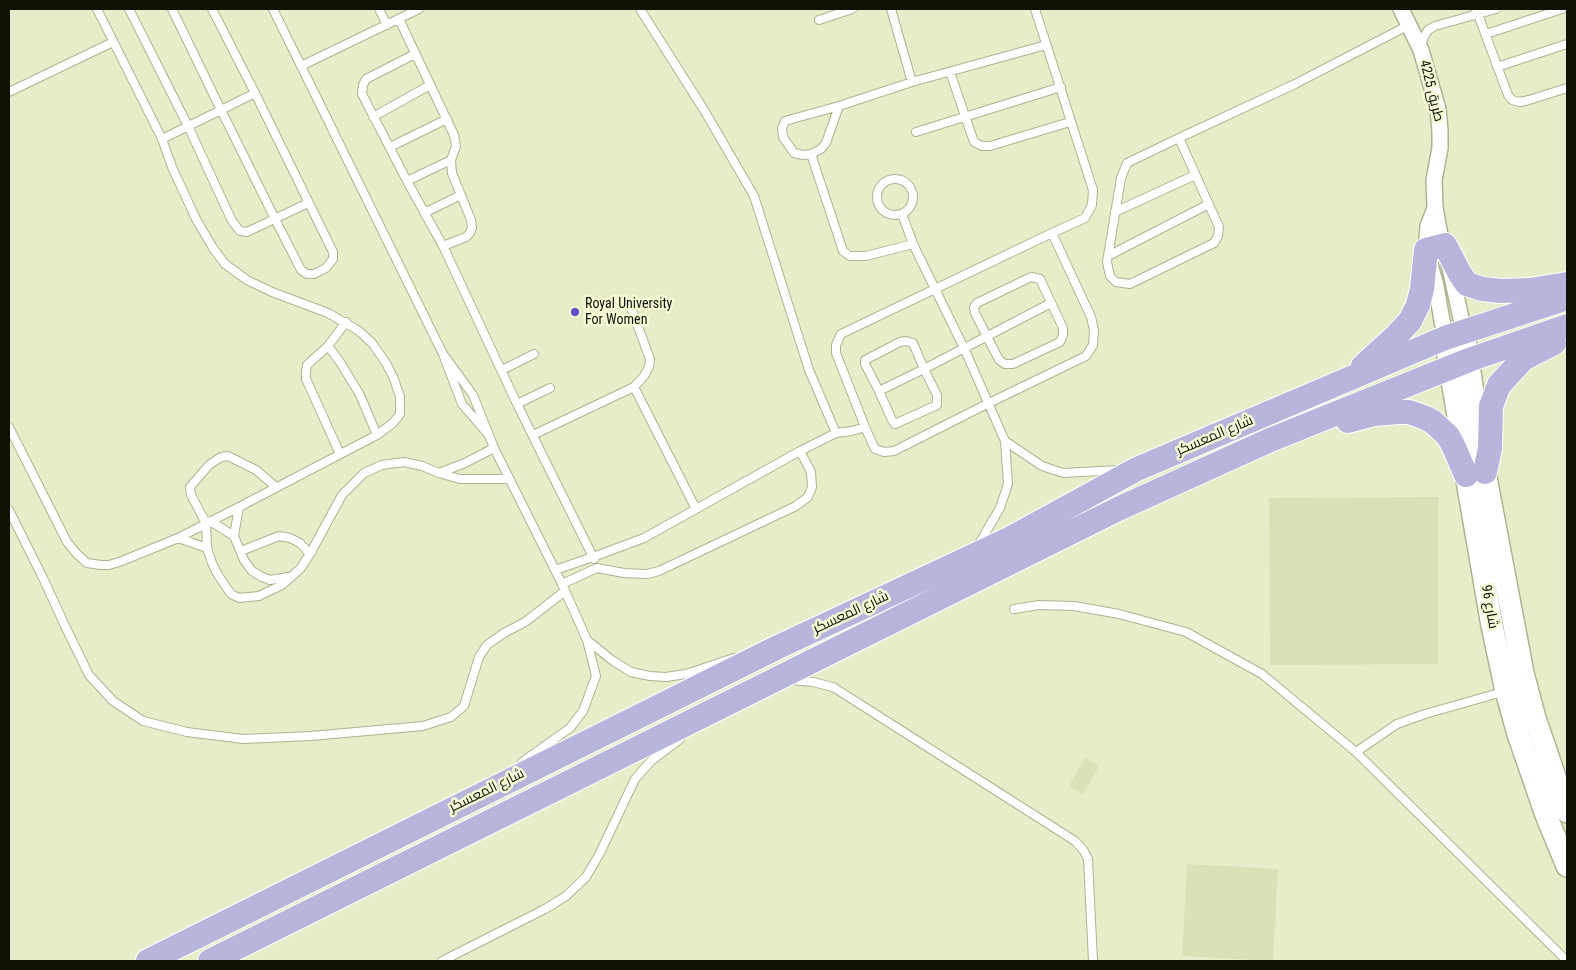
<!DOCTYPE html>
<meta charset="utf-8">
<style>
body{margin:0}
#map{position:relative;width:1576px;height:970px;overflow:hidden;background:#e7edc9;font-family:"Roboto Condensed",sans-serif}
canvas{display:block}
.frame{position:absolute;inset:0;border:10px solid #111206;pointer-events:none}
</style>
<div id="map">
<canvas width="1576" height="970"></canvas>
<div class="frame"></div>
</div>
<script>
const ctx = document.querySelector('canvas').getContext('2d');
ctx.lineJoin = 'round';
function fill(path, color) { ctx.fillStyle = color; ctx.fill(path, 'evenodd'); }
const shape = rows => new Path2D(rows.map(r => 'M' + r).join(''));
function stroke(path, color, width, dash) { ctx.strokeStyle = color; ctx.lineWidth = width; ctx.lineCap = dash ? 'butt' : 'round'; ctx.setLineDash(dash || []); ctx.stroke(path); }
function drawText(font, color, halo, rows, align = 'center') {
  ctx.font = font + ' "Roboto Condensed",Cairo,sans-serif'; ctx.lineWidth = 5; ctx.setLineDash([]); ctx.textBaseline = 'middle'; ctx.strokeStyle = halo; ctx.fillStyle = color; for (const [text, x, y, turn = 0] of rows) {
    ctx.save(); ctx.translate(x, y); ctx.rotate((+turn || 0) * Math.PI / 180); ctx.textAlign = isNaN(turn) ? turn : align; if (halo) ctx.strokeText(text, 0, 0); ctx.fillText(text, 0, 0); ctx.restore();
  }
}
const built = shape([
 [1438,497,1438,664,1270,665,1269,498],
 [1085,758,1099,766,1083,794,1069,786],
 [1187,864,1278,869,1273,961,1182,956]
]);
const lane = shape([
 [129,9,188,126,232,221,240,231,247,232,308,203],
 [212,9,255,93],
 [273,9,443,354,462,404,487,433],
 [379,9,387,25],
 [640,9,704,110,754,196,809,370,836,433,852,431,865,427],
 [891,9,912,82],
 [1035,9,1093,190,1092,205,1085,218,1052,233,841,334,836,345,836,353,865,427,875,449,884,452,894,451,987,404,1086,356,1093,345,1094,330,1091,317,1052,233],
 [1476,9,1508,95,1512,100,1520,102,1529,100,1567,88],
 [399,19,454,135,456,146,451,160,452,173,471,220,472,228,470,233,466,237,443,246,407,181,362,94,363,85,366,79,415,54],
 [819,20,852,9],
 [1486,34,1562,9],
 [1421,48,1423,39,1428,30,1435,26,1496,9],
 [301,66,419,9],
 [1497,67,1567,44],
 [950,72,974,142,982,146,990,146,1070,122],
 [9,92,113,42],
 [839,106,826,143,821,149,811,154,803,155,794,153,783,137,782,128,785,121,839,106,912,82,1046,45],
 [373,117,430,85],
 [916,132,1061,87],
 [1179,138,1219,227,1218,236,1214,243,1130,284,1116,282,1110,276,1107,262,1121,178,1127,163,1179,138,1295,84,1409,25],
 [162,139,221,110,255,93,333,252,333,259,326,268,314,274,307,274,301,270,275,219,221,110,172,9],
 [390,147,447,119],
 [811,154,843,251,850,256,866,256,913,244],
 '877 197a18 18 0 1 1 36 0a18 18 0 1 1-36 0Z',
 [407,181,451,160],
 [1115,212,1195,175],
 [424,213,461,195],
 [902,214,913,244,964,348,1005,441,1008,484,1000,508,977,547],
 [443,246,517,404,593,557,555,570],
 [1108,256,1209,204],
 [1031,277,1040,279,1063,328,1063,335,1060,342,1013,364,1005,364,999,360,975,313,974,307,977,303,1031,277],
 [630,305,650,359,649,367,644,376,634,387,696,509],
 [328,346,340,362,360,395,377,435],
 [443,354,473,395,494,448,562,584,587,640,596,676,583,711,570,728,522,762],
 [502,370,534,354],
 [879,391,892,420,895,424,937,405,937,395,924,369,913,343,906,341,900,342,865,360,865,364,879,391,924,369,1051,303],
 [517,404,550,388],
 [9,427,67,542,77,554,87,563,101,565,109,565,122,561,178,538,239,507,377,435,393,423,400,414,400,397,394,379,386,363,372,343,359,331,328,313,272,292,247,280,225,264,213,248,196,219,172,167,162,139,97,9],
 [533,435,634,387],
 [1005,441,1042,466,1063,473,1119,470],
 [340,454,306,379,306,372,307,365,328,346,346,322],
 [439,473,465,463,494,448],
 [276,487,256,470,228,456,221,457,209,465,190,487,191,495,206,523,207,548,212,563,218,575,231,594,239,598,259,596,282,585,300,569,310,554,342,495,364,473,382,465,404,462,422,466,439,473,460,479,509,479],
 [239,507,234,536,244,560,252,571,262,577,270,580,288,577],
 [9,510,42,576,67,630,89,675,113,701,143,721,187,732,243,739,311,736,423,726,451,717,464,706,479,657,487,645,504,633,525,622,565,591],
 [210,521,234,536],
 [178,538,207,548],
 [241,551,279,536,290,538,300,543,310,554],
 [594,559,593,557,644,538,800,451,836,433],
 [562,584,597,568,624,573,647,574,659,571,796,506,808,497,812,487,811,472,800,451],
 [1014,609,1039,605,1074,606,1119,614,1186,632,1262,674,1356,752,1567,961],
 [587,640,613,661,631,672,650,676,666,677,686,674,734,658],
 [790,680,813,682,833,687,1075,841,1084,851,1088,859,1093,961],
 [1356,752,1397,724,1425,714,1506,691],
 [442,961,545,909,566,896,586,877,600,853,635,779,651,761,680,739]
]);
const street = shape([
 [1401,9,1421,50,1438,109,1440,131,1440,148,1434,180,1435,207,1440,235,1445,245,1464,332],
 [1435,208,1428,226,1426,250,1436,286,1445,338]
]);
const secondary = shape([
 [1464,332,1485,472,1523,673,1535,718,1567,812],
 [1445,338,1463,446,1466,475,1492,626,1506,691,1518,734,1546,815,1567,866]
]);
const primary = shape([
 [1363,366,1397,335,1410,321,1418,305,1422,289,1426,250,1445,245,1460,274,1467,284,1482,289,1501,291,1530,290,1567,284],
 [1348,421,1374,414,1398,412,1409,412,1426,418,1433,422,1448,436,1453,445,1466,475],
 [1485,472,1490,448,1491,406,1499,385,1523,359,1554,343],
 [148,961,776,648,1011,538,1137,469,1445,338,1567,298],
 [210,961,1118,509,1270,440,1469,360,1567,326]
]);
const markers = [
 [575,312,5,"#614ac3"]
];
const streetNames = [
 ["طريق 4225",1431,91,76],
 ["شارع المعسكر",1215,436,-23],
 ["شارع 96",1489,607,80],
 ["شارع المعسكر",851,613,-25],
 ["شارع المعسكر",487,791,-26]
];
const poiNames = [
 ["Royal University",585,304],
 ["For Women",585,320]
];
fill(built, '#dae1b6');
stroke(lane, '#aeb492', 10);
stroke(street, '#aeb492', 18);
stroke(secondary, '#aeb492', 24);
stroke(primary, '#fff', 26);
stroke(lane, '#fff', 8);
stroke(street, '#fff', 15);
stroke(secondary, '#fff', 21);
stroke(primary, '#b8b5dc', 24);
for (const [x, y, r, color] of markers) { const dot = new Path2D(); dot.arc(x, y, r, 0, 2 * Math.PI); ctx.fillStyle = color; ctx.fill(dot); stroke(dot, '#f5fad6', 2); }
drawText('14px', '#111206', '#f5fad6', streetNames);
drawText('14px', '#111206', '#f5fad6', poiNames, 'left');
</script>
